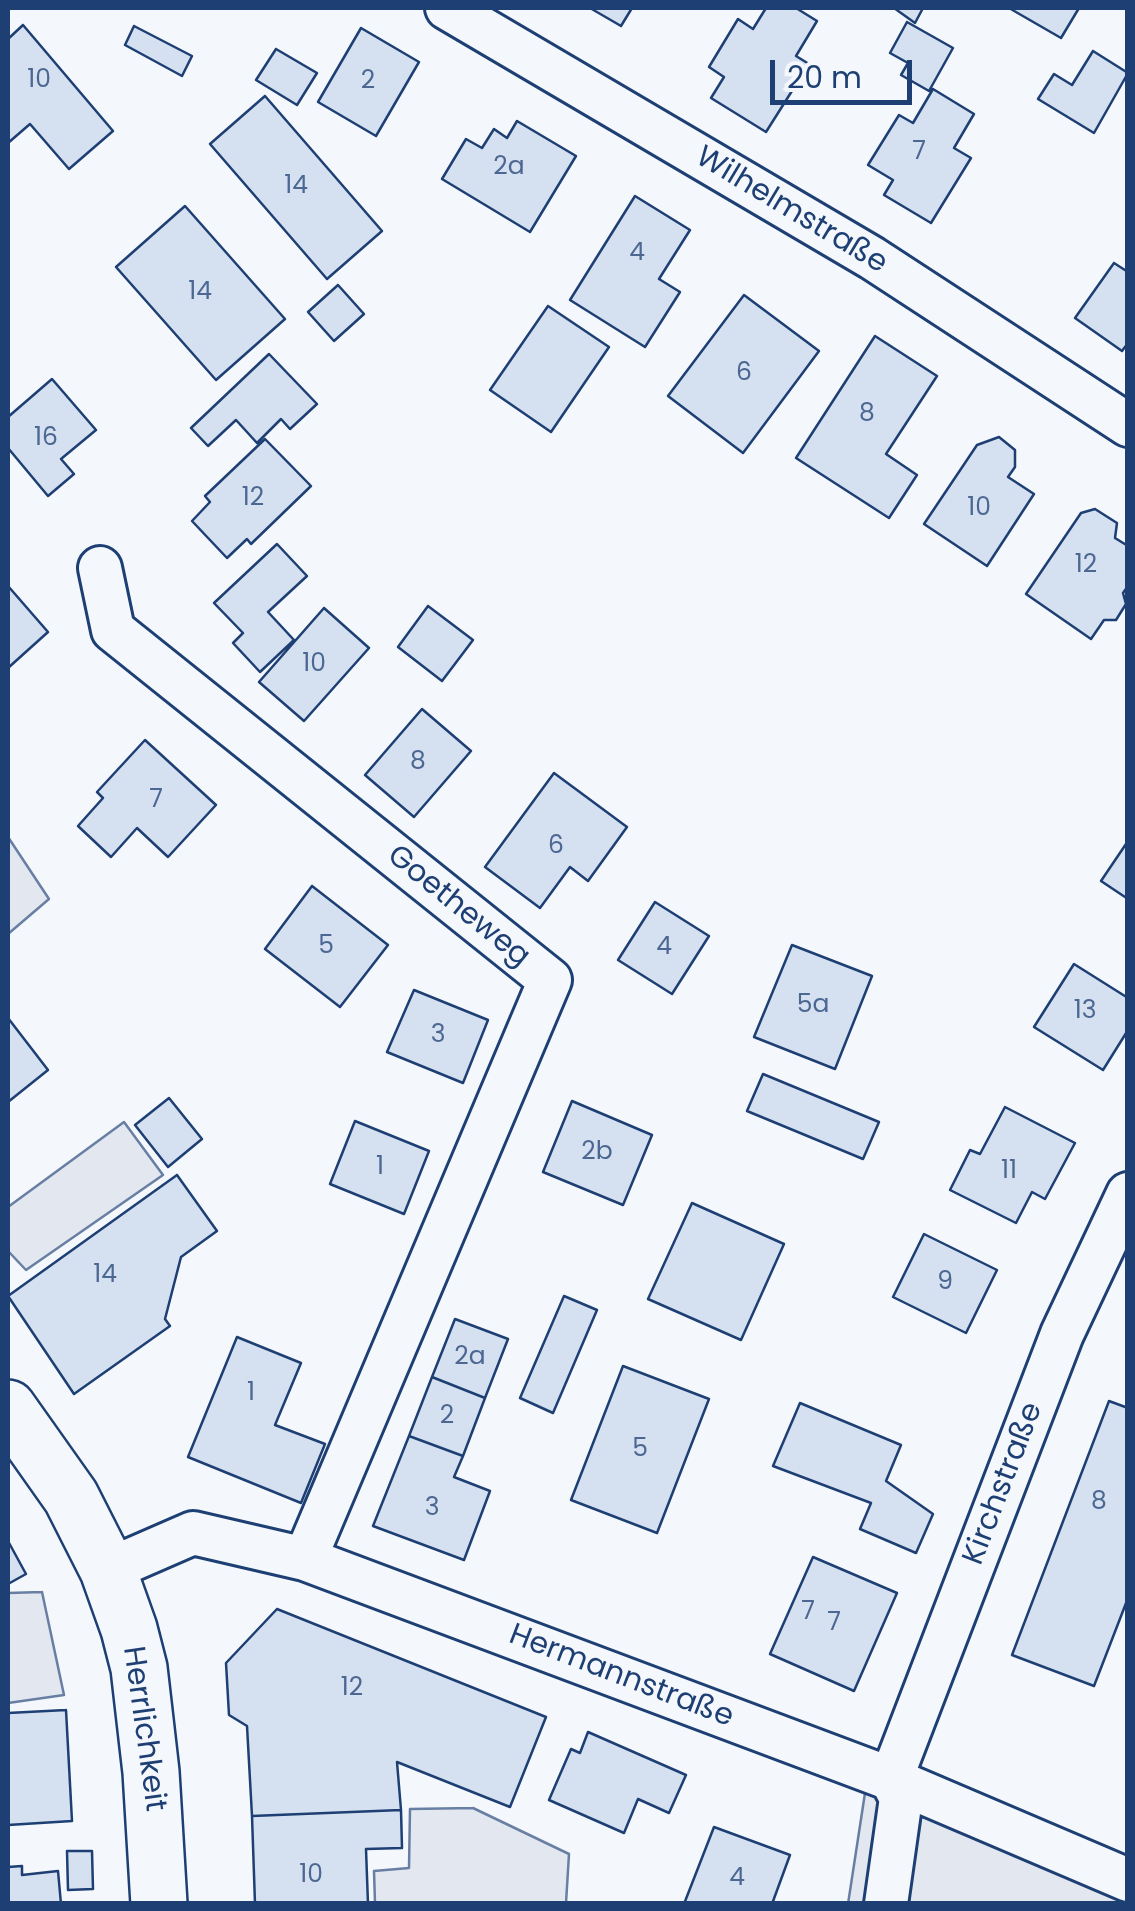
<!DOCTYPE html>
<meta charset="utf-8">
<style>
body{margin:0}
#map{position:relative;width:1135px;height:1911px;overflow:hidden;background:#f4f7fb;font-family:Poppins,sans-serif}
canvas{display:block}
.frame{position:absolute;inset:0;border:10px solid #1d3f73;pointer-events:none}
.scale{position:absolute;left:770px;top:60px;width:142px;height:45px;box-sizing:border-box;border:5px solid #1d3f73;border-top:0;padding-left:12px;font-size:30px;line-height:35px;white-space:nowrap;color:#1d3f73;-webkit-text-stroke:8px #f4f7fb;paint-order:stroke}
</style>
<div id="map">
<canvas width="1135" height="1911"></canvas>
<div class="frame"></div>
<div class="scale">20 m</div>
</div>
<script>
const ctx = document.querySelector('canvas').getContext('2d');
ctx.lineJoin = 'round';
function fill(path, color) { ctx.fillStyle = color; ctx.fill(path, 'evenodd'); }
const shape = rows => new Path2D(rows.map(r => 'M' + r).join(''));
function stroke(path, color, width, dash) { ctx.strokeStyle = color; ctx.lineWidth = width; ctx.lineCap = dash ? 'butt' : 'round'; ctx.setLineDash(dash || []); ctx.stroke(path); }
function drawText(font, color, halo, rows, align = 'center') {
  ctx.font = font + ' Poppins,sans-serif'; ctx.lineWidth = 8; ctx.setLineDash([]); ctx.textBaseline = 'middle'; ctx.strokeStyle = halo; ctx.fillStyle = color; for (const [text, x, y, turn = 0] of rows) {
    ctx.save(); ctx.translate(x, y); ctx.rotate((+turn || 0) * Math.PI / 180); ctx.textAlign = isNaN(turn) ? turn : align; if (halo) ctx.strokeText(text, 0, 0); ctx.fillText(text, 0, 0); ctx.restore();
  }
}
const parking = shape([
 [8,837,49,899,8,934,8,837],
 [124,1122,163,1175,26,1270,8,1251,8,1207,124,1122],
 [42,1592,64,1695,8,1703,8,1593,42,1592],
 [867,1780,1128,1892,1127,1904,848,1904,867,1780],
 [473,1808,569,1854,566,1903,375,1903,374,1871,409,1868,410,1809,473,1808]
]);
const building = shape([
 [590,8,632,8,621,26,590,8],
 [766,8,796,8,817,21,796,56,809,64,766,132,711,98,724,77,709,67,738,19,753,29,766,8],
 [894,8,923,8,915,23,894,8],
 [1009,8,1079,8,1061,38,1009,8],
 [907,22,953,48,929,91,901,75,908,63,890,53,907,22],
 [23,25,113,131,69,169,30,124,8,143,8,39,23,25],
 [134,26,192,56,182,76,125,45,134,26],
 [361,28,419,62,376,136,318,102,361,28],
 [276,49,317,73,297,105,256,80,276,49],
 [1093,51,1128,73,1094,133,1038,99,1054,74,1072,85,1093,51],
 [933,89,974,114,954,148,971,158,931,223,884,195,893,180,868,165,899,115,913,123,933,89],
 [265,96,382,231,327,279,210,144,265,96],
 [517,121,576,156,530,232,442,179,466,139,482,148,494,129,507,138,517,121],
 [635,196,690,230,659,279,680,292,645,347,570,300,635,196],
 [185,206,285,319,216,380,116,267,185,206],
 [1114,263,1128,272,1128,343,1122,351,1075,318,1114,263],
 [338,285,364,314,334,341,308,312,338,285],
 [744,295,819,351,743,453,668,396,744,295],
 [548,306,609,347,551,432,490,390,548,306],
 [875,336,937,376,886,454,917,475,889,518,796,458,875,336],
 [269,354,317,404,290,429,281,419,257,443,236,420,208,446,191,428,269,354],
 [52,379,96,430,61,459,74,474,48,496,8,448,8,417,52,379],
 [999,437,1015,450,1015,467,1008,477,1034,494,987,566,924,524,977,445,999,437],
 [265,439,311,486,251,544,247,539,227,558,192,521,210,502,205,496,265,439],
 [1095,509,1117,523,1115,538,1128,546,1128,586,1123,593,1126,604,1116,620,1104,620,1091,639,1026,594,1081,513,1095,509],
 [277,544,307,576,268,612,294,640,260,672,233,643,243,633,214,603,277,544],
 [8,586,48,632,8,668,8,586],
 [428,606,473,640,442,681,398,647,428,606],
 [324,608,369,648,304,721,259,682,324,608],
 [422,709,471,751,414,817,365,775,422,709],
 [145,740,216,805,168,857,137,828,111,857,78,826,103,798,97,792,145,740],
 [554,773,627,827,588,881,570,867,540,908,485,867,554,773],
 [1128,841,1128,899,1101,881,1128,841],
 [312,886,388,945,340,1007,265,949,312,886],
 [655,902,709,936,672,994,618,960,655,902],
 [792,945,872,976,835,1069,754,1037,792,945],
 [1074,964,1128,998,1128,1030,1103,1070,1034,1027,1074,964],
 [414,990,488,1020,463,1083,387,1052,414,990],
 [8,1018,48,1070,8,1102,8,1018],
 [763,1074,879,1122,863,1159,747,1111,763,1074],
 [169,1098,202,1139,168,1167,135,1125,169,1098],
 [572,1101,652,1135,623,1205,543,1172,572,1101],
 [1005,1107,1075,1143,1045,1199,1032,1192,1016,1223,950,1190,970,1150,980,1154,1005,1107],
 [355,1121,429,1151,404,1214,330,1184,355,1121],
 [177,1175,217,1231,181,1257,165,1319,170,1326,74,1394,8,1296,177,1175],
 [692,1203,784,1244,741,1340,648,1299,692,1203],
 [924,1234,997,1270,966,1333,893,1297,924,1234],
 [564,1296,597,1310,553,1413,520,1398,564,1296],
 [455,1319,508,1339,485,1398,432,1377,455,1319],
 [237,1337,301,1363,275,1425,325,1444,301,1503,188,1457,237,1337],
 [623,1366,709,1399,657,1533,571,1500,623,1366],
 [432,1377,485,1398,463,1456,409,1436,432,1377],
 [1109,1401,1128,1408,1128,1598,1094,1686,1012,1655,1109,1401],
 [800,1403,901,1445,886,1481,933,1514,916,1553,860,1529,871,1503,773,1466,800,1403],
 [409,1436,463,1456,454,1477,490,1491,464,1560,373,1526,409,1436],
 [8,1541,26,1574,8,1584,8,1541],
 [813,1557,897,1593,854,1691,770,1654,813,1557],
 [277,1609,546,1717,510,1807,397,1762,401,1810,252,1816,247,1726,229,1715,226,1663,277,1609],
 [66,1710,72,1821,8,1825,8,1713,66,1710],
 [588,1732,686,1775,669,1813,638,1799,624,1833,549,1800,571,1749,580,1753,588,1732],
 [401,1810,402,1848,366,1849,368,1904,255,1904,252,1816,401,1810],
 [714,1827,790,1855,772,1904,684,1904,714,1827],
 [67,1851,92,1851,93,1889,68,1890,67,1851],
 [22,1866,22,1875,58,1871,61,1904,8,1904,8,1867,22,1866]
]);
const street = shape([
 [447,8,872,258,1128,425],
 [100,568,113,630,550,980,305,1559],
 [108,1570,193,1533,305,1559,891,1779,1128,1880],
 [891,1779,1062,1334,1128,1194],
 [886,1904,901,1798,891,1779]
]);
const primary = shape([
 [8,1408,71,1497,108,1570,129,1629,139,1668,151,1772,159,1904]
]);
const numberNames = [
 ["10",39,81],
 ["2",368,82],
 ["7",919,153],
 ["2a",509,168],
 ["14",296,187],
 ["4",637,254],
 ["14",200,293],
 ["6",744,374],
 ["8",867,415],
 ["16",46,439],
 ["12",253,499],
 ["10",979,509],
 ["12",1086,566],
 ["10",314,665],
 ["8",418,763],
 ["7",156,801],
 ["6",556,847],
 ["5",326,947],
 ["4",664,948],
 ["5a",813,1006],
 ["13",1085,1012],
 ["3",438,1036],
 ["2b",597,1153],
 ["1",380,1168],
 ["11",1009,1172],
 ["14",105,1276],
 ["9",945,1283],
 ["2a",470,1358],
 ["1",251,1394],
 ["2",447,1417],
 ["5",640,1450],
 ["8",1099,1503],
 ["3",432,1509],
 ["7",808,1613],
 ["7",834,1624],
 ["12",352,1689],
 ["10",311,1876],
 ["4",737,1879]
];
const streetNames = [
 ["Wilhelmstraße",791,211,31],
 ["Goetheweg",458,907,39],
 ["Kirchstraße",1004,1484,-69],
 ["Hermannstraße",621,1677,21],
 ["Herrlichkeit",143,1729,82]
];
fill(parking, '#e3e8f0');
stroke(parking, '#687fa3', 2.5);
fill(building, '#d5e0f0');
stroke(building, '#1d3f73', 2.5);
stroke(street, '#1d3f73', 48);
stroke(primary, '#1d3f73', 60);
stroke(street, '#f4f7fb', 42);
stroke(primary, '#f4f7fb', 55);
drawText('25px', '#4b6792', null, numberNames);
drawText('30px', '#1d3f73', '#f4f7fb', streetNames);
</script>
